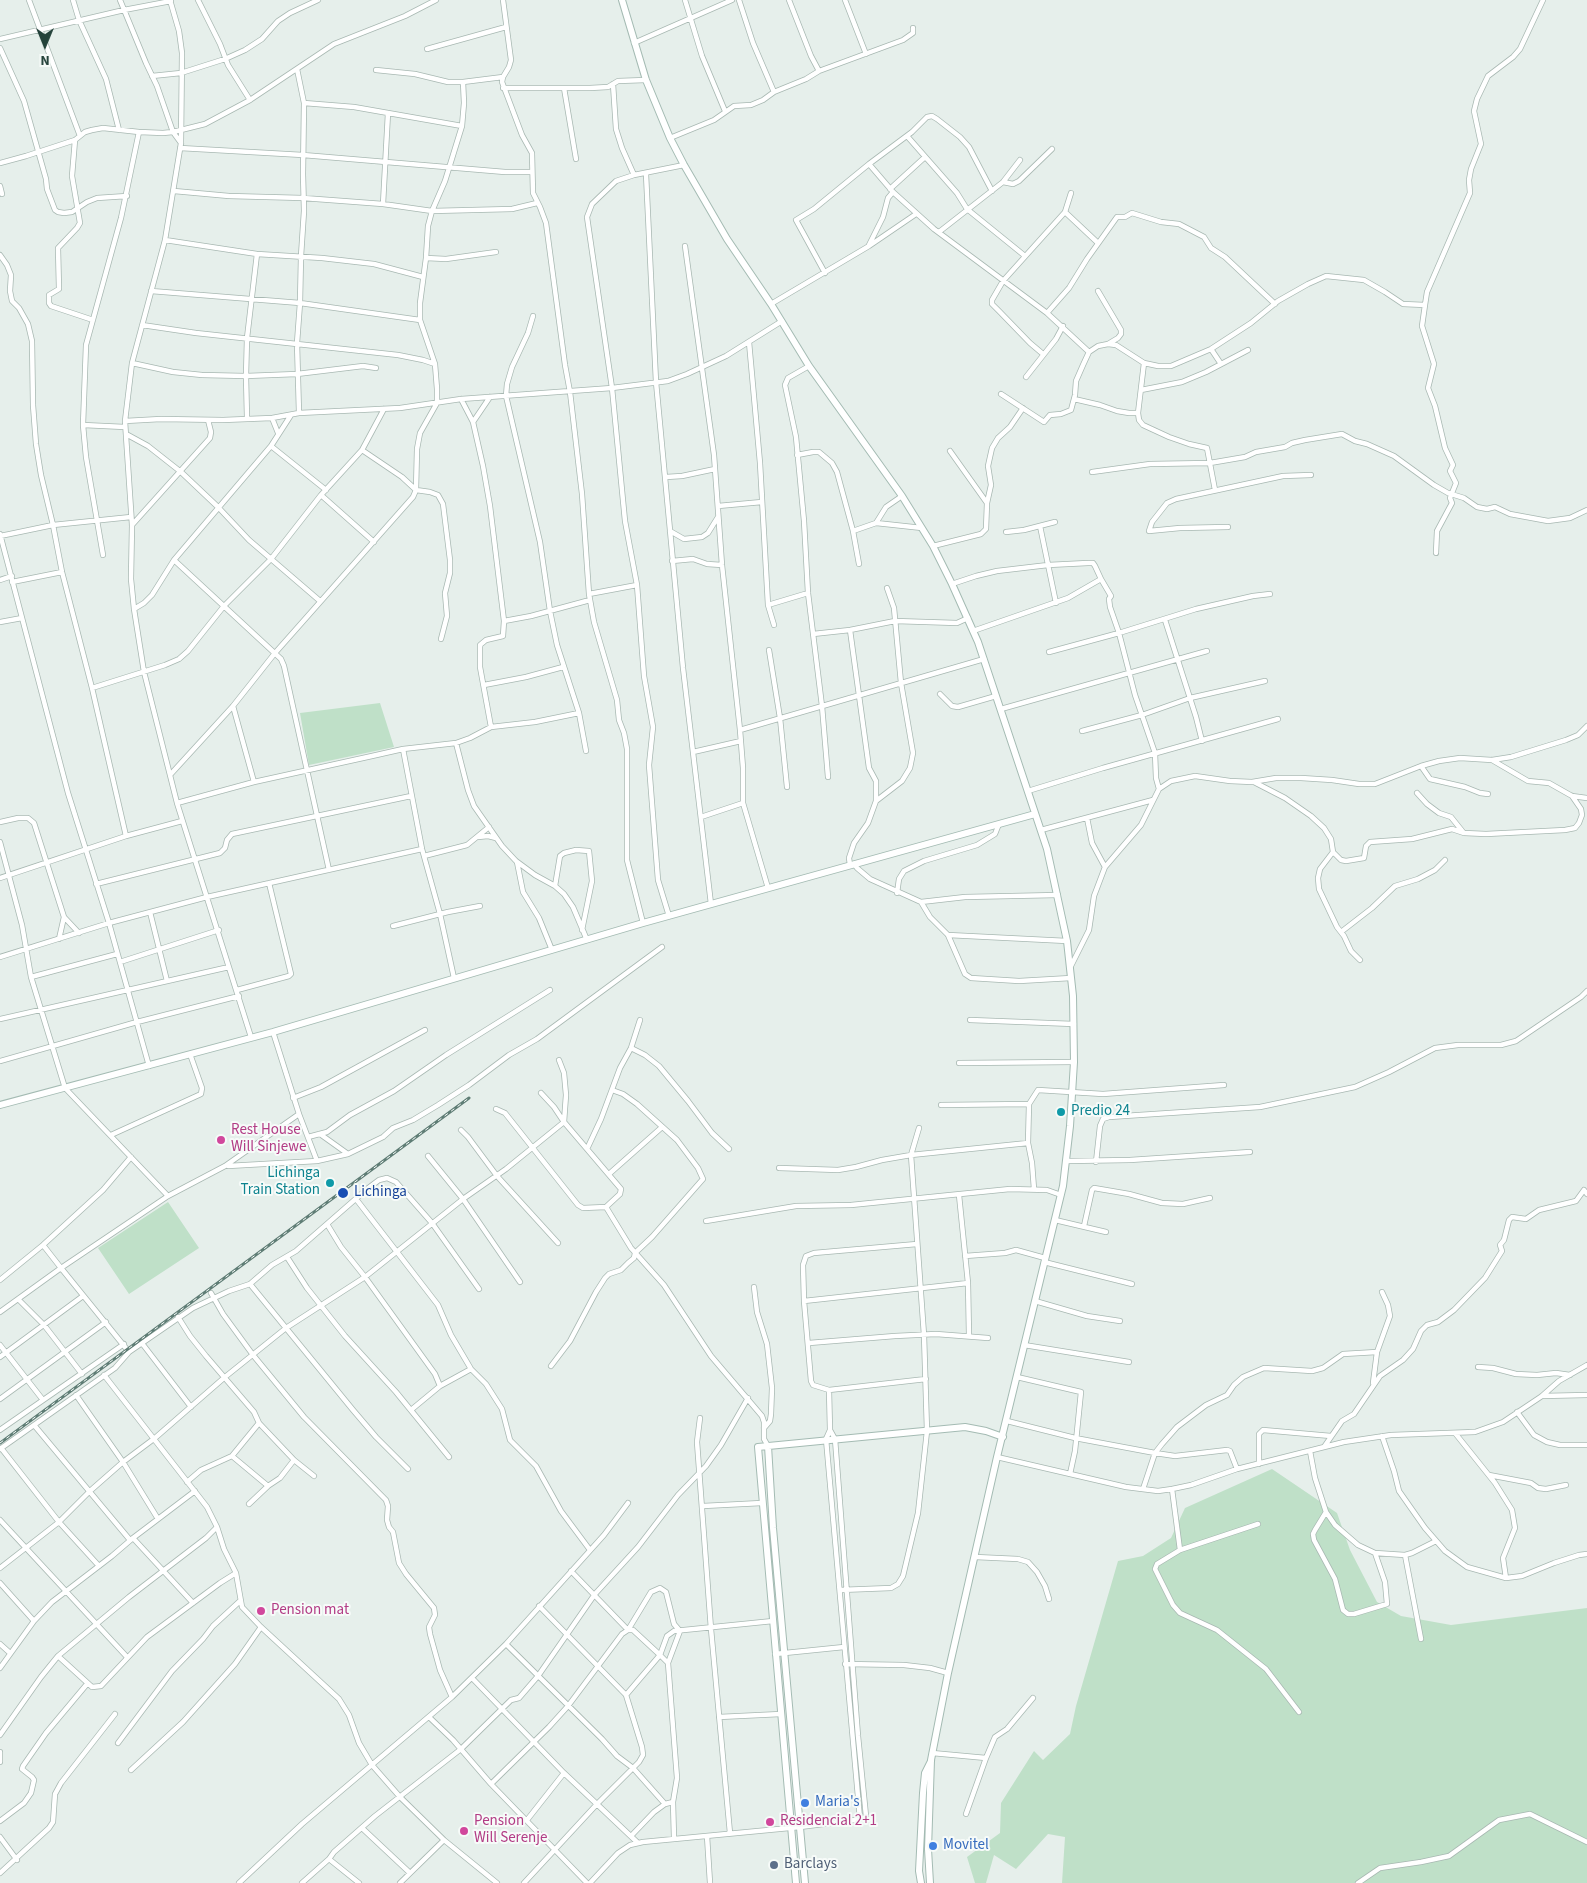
<!DOCTYPE html>
<style>
body{margin:0}
#map{position:relative;width:1587px;height:1883px;overflow:hidden;background:#e6efeb;font-family:"Source Sans 3",sans-serif}
canvas{display:block}
.north{position:absolute;left:20px;top:20px;width:50px;height:50px;-webkit-text-stroke:4px #f7fbf9;paint-order:stroke;rotate:180deg;font-size:14px;font-weight:700;line-height:20px;text-align:center;color:#24423a}
.north::after{content:'';display:block;margin:auto;width:18px;height:22px;background:#24423a;clip-path:polygon(50% 0,100% 100%,50% 72%,0 100%)}
</style>
<div id="map">
<canvas width="1587" height="1883"></canvas>
<div class="north">N</div>
</div>
<script>
const ctx = document.querySelector('canvas').getContext('2d');
ctx.lineJoin = 'round';
function fill(path, color) { ctx.fillStyle = color; ctx.fill(path, 'evenodd'); }
const shape = rows => new Path2D(rows.map(r => 'M' + r).join(''));
function stroke(path, color, width, dash) { ctx.strokeStyle = color; ctx.lineWidth = width; ctx.lineCap = dash ? 'butt' : 'round'; ctx.setLineDash(dash || []); ctx.stroke(path); }
function drawText(font, color, halo, rows, align = 'center') {
  ctx.font = font + ' "Source Sans 3",sans-serif'; ctx.lineWidth = 4; ctx.setLineDash([]); ctx.textBaseline = 'middle'; ctx.strokeStyle = halo; ctx.fillStyle = color; for (const [text, x, y, turn = 0] of rows) {
    ctx.save(); ctx.translate(x, y); ctx.rotate((+turn || 0) * Math.PI / 180); ctx.textAlign = isNaN(turn) ? turn : align; if (halo) ctx.strokeText(text, 0, 0); ctx.fillText(text, 0, 0); ctx.restore();
  }
}
const green = shape([
 [380,703,394,747,309,765,300,713],
 [168,1202,199,1248,129,1294,98,1248],
 [1272,1469,1337,1513,1350,1550,1377,1602,1401,1616,1451,1625,1587,1608,1587,1883,1062,1883,1065,1837,1048,1834,1016,1869,994,1855,986,1883,975,1883,967,1857,1000,1833,1001,1803,1034,1751,1043,1760,1070,1734,1076,1706,1118,1561,1143,1556,1171,1538,1185,1508]
]);
const street = shape([
 [29,0,80,136],
 [73,0,79,20,106,79,119,130],
 [120,0,146,63,157,86,173,132,181,143],
 [170,0,179,31,182,53,181,143,165,240,132,363,125,421,132,525,131,579,134,609,144,672,177,803,251,1037],
 [198,0,220,44,228,65,250,100],
 [503,0,511,60,509,67,503,77,502,82,522,135,532,153,533,193,540,207,546,223,565,365,570,392,582,494,589,594,594,622,617,700,619,720,624,733,627,749,627,860,643,923],
 [685,0,702,56,725,111],
 [739,0,753,43,774,92],
 [789,0,811,56,819,71],
 [845,0,866,54],
 [0,39,124,10,171,1],
 [634,43,732,0],
 [0,48,24,101,46,179,47,189,55,210,58,212,64,213,72,212,87,202,97,198,127,196],
 [427,49,506,27],
 [297,69,304,103,354,107,462,126],
 [376,70,415,74,448,82,463,82,503,77],
 [152,76,181,73,225,59,245,50,262,39,278,21,290,13,318,0],
 [613,84,616,129,622,148,634,175],
 [503,88,590,88,608,87,618,81,646,80],
 [564,88,576,159],
 [907,136,957,193,967,209,1025,256],
 [670,138,714,120,734,106,751,105,763,100,774,92,806,79,819,71,903,40,913,33,913,28],
 [75,140,72,176,80,223,77,228,58,248,59,289,49,295,49,303,51,306,93,320],
 [180,148,303,155,505,172,532,172],
 [0,163,26,156,75,140,85,132,92,130,103,128,139,132,163,133,173,132,205,124,250,100,334,44,405,16,436,0],
 [869,164,893,192,934,229,1047,313,1089,352],
 [646,174,656,382,683,668,711,904],
 [1003,182,1013,184,1019,181,1052,149],
 [0,186,2,194],
 [890,189,925,157],
 [174,191,229,196,303,198,383,204,432,211,512,209,537,203],
 [383,204,388,113],
 [1065,212,1098,243],
 [939,232,1003,182,1020,160],
 [165,240,257,254,322,258,374,264,423,277],
 [869,245,883,217,888,198,893,192],
 [685,246,714,455,722,565,740,730,743,768,743,803,768,888],
 [0,255,7,265,11,275,10,291,12,301,19,308,28,324,32,341,33,405,36,444,41,475,53,525,62,572,92,688,126,836],
 [426,258,428,226,432,211,445,181,462,126,464,103,463,82],
 [825,273,796,220,814,209,869,164,912,132,927,117,932,116,937,119,960,137,969,147,992,191],
 [151,291,300,303,420,320,435,364,437,389,437,403,420,433,417,449,416,490,413,497,275,653,233,706,170,775],
 [1098,291,1121,330,1121,334,1118,338,1108,344],
 [771,304,869,246,916,214],
 [1047,313,1069,288,1087,259,1117,217,1125,217,1132,213,1161,222,1179,224,1204,237,1211,248,1225,257,1275,304],
 [533,316,528,333,512,367,507,384,506,396,540,542,550,611,557,645,579,713,586,751],
 [420,320,420,303,426,258,446,259,496,252],
 [142,325,196,333,398,355,423,360,435,364],
 [749,342,760,463,768,605,774,625],
 [1211,349,1221,364],
 [1043,354,1030,343,999,311,992,304,992,300,1003,281,1065,212,1071,193],
 [132,363,173,372,202,375,246,376,297,374,363,366,376,368],
 [1144,363,1138,413,1139,420,1143,425,1169,437,1189,444,1207,448,1215,490],
 [809,366,788,378,785,385,796,437,804,521,808,593,822,706,828,777],
 [1026,377,1056,339,1063,326],
 [1141,390,1182,382,1206,372,1248,350],
 [1001,394,1044,422,1050,415,1061,414,1071,410,1075,395,1076,381,1083,365,1089,352,1098,346,1108,344,1116,345,1144,363,1158,366,1171,366,1211,349,1251,323,1278,301,1308,284,1326,276,1364,280,1385,292,1403,304,1425,305],
 [461,399,473,422,483,466,490,506,504,621,503,636,486,640,480,645,480,667,491,727],
 [1074,399,1100,405,1117,411,1129,413,1138,413],
 [299,413,297,343,300,303,301,256,304,211,303,174,304,103],
 [247,418,246,376,247,338,257,254],
 [272,418,278,433],
 [125,421,161,419,223,420,272,418,299,413,400,408,461,399,612,388,668,381,687,374,726,356,782,321],
 [473,422,490,397],
 [83,425,125,427],
 [126,434,148,446,181,472,218,507,249,540,320,601],
 [271,446,326,490],
 [362,450,402,477,416,490,430,492,438,495,443,504,450,560,450,573,445,593,447,616,441,639],
 [797,455,813,452,819,452,832,463,837,472,853,531,859,564],
 [1092,472,1150,464,1210,463,1245,457,1256,452,1285,447,1292,443,1305,440,1342,434,1355,441,1367,444,1394,456,1434,485,1448,493,1464,498,1477,507,1487,509,1495,507,1510,514,1548,521,1570,518,1587,510],
 [666,477,682,476,715,469],
 [321,495,374,542],
 [987,503,991,485,988,466,992,448,998,438,1010,427,1023,408],
 [718,506,762,502],
 [876,523,886,507,902,496],
 [132,525,210,438,211,432,208,420],
 [1040,526,1056,603],
 [1228,527,1180,528,1149,531,1152,522,1167,503,1176,499,1283,476,1311,475],
 [670,531,684,539,702,537,708,533,718,517],
 [853,531,876,523,922,528],
 [1006,532,1024,530,1055,522],
 [0,534,68,793,109,923,149,1066],
 [0,536,53,525,131,517],
 [933,546,981,534,986,529,987,503,950,451],
 [1436,553,1437,531,1452,503,1450,498,1456,483,1450,471,1453,465,1445,448,1435,406,1428,388,1434,364,1422,326,1425,305,1427,292,1470,193,1469,180,1471,169,1481,144,1474,111,1477,99,1488,76,1513,57,1520,49,1543,0],
 [103,555,86,457,83,425,86,345,121,218,139,132],
 [174,560,281,659,284,666,329,870],
 [672,561,693,559,707,564,722,565],
 [1101,579,1111,596,1109,599,1110,607,1119,633,1135,695,1155,753,1156,778,1159,789],
 [0,580,12,576],
 [12,582,62,572],
 [952,584,976,576,997,571,1048,565,1088,563,1093,563,1095,566,1101,579,1068,598,973,631],
 [589,594,637,585],
 [768,605,808,593],
 [134,609,144,603,152,595,174,560,271,446,291,415],
 [1165,620,1196,717,1202,741],
 [504,621,531,616,590,600],
 [0,622,22,618],
 [850,630,869,768,876,781,876,801,868,823,854,843,849,858,850,865],
 [813,634,850,630,895,621,957,623,968,618],
 [769,650,780,718,787,787],
 [1049,652,1119,633,1196,609,1253,596,1270,594],
 [484,685,526,677,563,667],
 [92,688,165,665,179,659,188,651,224,606,271,559,321,495,362,450,384,409],
 [940,694,952,706,958,707,996,696],
 [233,706,254,782],
 [1001,709,1207,651],
 [740,730,984,659],
 [1082,731,1142,715,1190,698,1265,681],
 [456,743,468,790,474,806,502,846,516,861,535,875,555,886,564,894,573,907,587,940],
 [403,749,422,849,440,914,454,978],
 [693,752,741,741],
 [1492,760,1528,781,1549,783,1572,796,1587,798],
 [1421,766,1430,779,1465,787,1480,793,1488,794],
 [1254,782,1285,798,1311,816,1324,828,1331,839,1333,852,1341,860,1346,861,1364,858,1366,846,1370,842,1412,839,1452,829,1464,833,1486,834,1565,830,1575,828,1579,823,1582,815,1581,809,1572,796],
 [1028,791,1103,768,1278,719],
 [1417,793,1427,804,1439,813,1451,817,1463,832],
 [876,801,902,781,910,768,913,753,901,683,894,608,887,588],
 [177,803,254,782,372,756,403,749,456,743,470,738,491,727,535,722,579,713],
 [701,817,743,803],
 [1087,818,1092,843,1105,867],
 [0,822,18,818,28,818,34,823,64,917,79,933],
 [1041,830,1153,800],
 [478,837,488,836,496,838],
 [0,842,22,925,31,977,65,1088,168,1196],
 [1333,852,1320,869,1318,878,1319,889,1337,927,1344,936,1351,951,1360,960],
 [424,856,467,845,489,827],
 [517,862,523,892,539,918,552,950],
 [854,864,857,868,870,879,921,902,930,917,948,935,965,974,971,978,1019,981,1071,978],
 [0,878,126,836,182,821],
 [96,884,220,853,225,848,227,840,232,834,411,796],
 [555,886,560,856,564,853,576,850,589,851,592,881,582,930],
 [897,893,899,879,904,871,924,861,977,845,995,834,999,824],
 [921,902,965,897,1058,895],
 [150,912,167,981],
 [669,916,658,880,649,765,653,727,644,676,637,585,625,521,612,388,587,217,592,204,616,181,634,175,684,165],
 [393,926,448,912,480,906],
 [1341,932,1372,908,1395,886,1418,879,1435,870,1445,860],
 [948,935,1067,941],
 [59,939,64,917],
 [0,957,109,923,207,897,422,849],
 [120,962,219,930],
 [1071,966,1089,930,1094,896,1105,867,1141,825,1159,789,1171,781,1195,776,1230,781,1252,782,1276,778,1301,778,1332,780,1359,784,1375,784,1421,766,1439,761,1460,758,1492,760,1511,757,1566,740,1578,735,1587,726],
 [31,977,117,954],
 [237,990,289,976,291,974,269,883],
 [0,1019,229,967],
 [970,1020,1074,1024],
 [631,1048,645,1055,659,1066,688,1101,712,1133,729,1149],
 [0,1061,137,1022,239,996],
 [959,1063,1074,1062],
 [541,1093,554,1107,564,1122,621,1189,620,1194,606,1207],
 [293,1098,321,1087,425,1030],
 [941,1105,1029,1104],
 [496,1109,505,1113,578,1205,583,1208,606,1207,631,1248,664,1285,711,1356,762,1416,764,1422,764,1439,768,1446],
 [299,1114,317,1161],
 [461,1130,468,1137,497,1176,558,1243],
 [320,1134,348,1154,383,1137,393,1128,413,1120,438,1105,469,1085,509,1055,537,1039,662,947],
 [111,1135,201,1094,202,1088,190,1054],
 [308,1137,327,1132,350,1115,394,1091,446,1055,550,990],
 [587,1149,601,1119,620,1068,631,1048,640,1020],
 [428,1156,463,1199,520,1282],
 [1067,1161,1130,1160,1250,1152],
 [1096,1162,1100,1126,1103,1119,1109,1117,1260,1107,1355,1087,1389,1072,1435,1048,1458,1045,1501,1045,1516,1041,1581,997,1587,991],
 [228,1166,317,1161,348,1154],
 [779,1168,838,1170,856,1167,882,1160,911,1155,1028,1143],
 [609,1174,661,1128],
 [1034,1189,1032,1163,1028,1143,1029,1104,1038,1090,1103,1094,1224,1085],
 [959,1195,968,1283,969,1336],
 [356,1199,438,1305,451,1335,471,1369,486,1384,502,1409,510,1440,536,1466,561,1511,590,1550],
 [1055,1220,1106,1232],
 [706,1221,796,1206,851,1205,1010,1189,1047,1190,1061,1195],
 [327,1224,341,1247,365,1277,435,1374,440,1386],
 [1084,1226,1092,1190,1094,1188,1129,1194,1162,1203,1183,1204,1210,1198],
 [917,1244,814,1253,806,1256,803,1265,804,1301,811,1381,813,1385,829,1390,926,1379],
 [965,1256,1005,1253,1016,1250,1045,1258],
 [287,1257,307,1288,345,1336,396,1392,449,1457],
 [1044,1262,1132,1284],
 [0,1280,43,1245,103,1190,131,1157],
 [250,1284,353,1410,376,1437,408,1469],
 [754,1287,757,1312,767,1344,772,1388,771,1414,770,1421,764,1428],
 [211,1293,223,1314,253,1355,304,1417,386,1500,388,1506,387,1520,389,1527,393,1532,399,1563,406,1574,434,1608,435,1615,429,1627,430,1634,440,1670,452,1697],
 [18,1299,44,1325,82,1374],
 [804,1301,968,1283],
 [1035,1301,1087,1316,1120,1321],
 [0,1312,61,1268,43,1245],
 [178,1317,190,1336,206,1356,254,1412,259,1423,294,1460,314,1476],
 [141,1342,191,1407],
 [809,1343,895,1336,936,1334,988,1338],
 [0,1345,43,1400],
 [1024,1345,1129,1362],
 [129,1352,193,1308,229,1291,250,1284,272,1265,296,1251,367,1189,379,1180,387,1178,396,1182,432,1223,479,1289],
 [0,1357,83,1296],
 [551,1366,570,1341,596,1292,605,1278,609,1274,621,1270,628,1263,634,1258,635,1253,652,1237,703,1179,698,1168,677,1140,637,1104,623,1094,612,1090],
 [1478,1367,1493,1368,1516,1374,1537,1375,1556,1373,1570,1375],
 [104,1375,207,1507,217,1527,224,1549,236,1573,242,1607,261,1627,339,1699,349,1715,359,1743,372,1765,400,1797,444,1840,497,1883],
 [1017,1377,1081,1392,1075,1451,1070,1474],
 [1373,1383,1377,1352,1390,1316,1388,1305,1382,1292],
 [829,1390,830,1430,826,1439,860,1819],
 [76,1395,123,1462,158,1519],
 [1542,1396,1587,1395],
 [0,1399,106,1322],
 [411,1410,440,1386,471,1369],
 [1517,1412,1534,1435,1547,1442,1560,1445,1587,1445],
 [700,1418,697,1442,711,1629,730,1833],
 [1007,1421,1075,1438,1155,1453,1175,1456,1227,1450,1230,1451,1237,1469],
 [34,1425,130,1540],
 [0,1430,124,1344],
 [1455,1433,1495,1483,1512,1510,1515,1528,1503,1558,1506,1578],
 [1382,1436,1394,1471,1399,1491,1425,1528,1445,1551,1467,1567,1506,1578,1522,1576,1554,1563,1579,1555,1587,1554],
 [1324,1447,1342,1421,1354,1414,1380,1376,1403,1360,1413,1349,1421,1331,1427,1325,1438,1322,1454,1310,1485,1278,1502,1251,1500,1245,1504,1240,1509,1220,1512,1217,1526,1219,1539,1210,1576,1201,1584,1190,1587,1194],
 [1,1448,59,1522,99,1566],
 [0,1449,115,1368,129,1352,61,1268,168,1196,225,1166,299,1114,273,1032],
 [1310,1451,1315,1478,1326,1512,1335,1525,1358,1545,1375,1553,1405,1555,1412,1553,1436,1541],
 [232,1456,268,1486],
 [997,1457,1126,1487,1158,1491,1172,1489,1191,1485,1237,1469,1344,1442,1391,1435,1475,1432,1503,1422,1542,1396,1559,1381,1587,1365],
 [1259,1464,1259,1434,1263,1430,1331,1436],
 [1489,1475,1531,1483,1538,1488,1546,1489,1566,1485],
 [187,1482,201,1470,232,1456,259,1423],
 [1143,1489,1155,1453,1162,1444,1177,1427,1206,1405,1227,1395,1234,1385,1243,1377,1264,1368,1312,1371,1323,1368,1343,1354,1377,1352],
 [1172,1489,1180,1550],
 [249,1504,268,1486,280,1478,294,1460],
 [703,1506,762,1503],
 [1326,1512,1315,1530,1313,1534,1314,1540,1335,1579,1343,1610,1348,1614,1354,1614,1387,1604,1385,1582,1375,1553],
 [0,1520,127,1657],
 [1258,1524,1180,1550,1157,1564,1155,1569,1173,1605,1180,1613,1217,1630,1266,1669,1299,1712],
 [133,1538,193,1603],
 [1405,1555,1421,1639],
 [975,1557,1018,1559,1028,1562,1037,1572,1045,1586,1049,1599],
 [0,1568,59,1522,90,1491,123,1462,155,1438,225,1377,286,1328,365,1277,463,1199,506,1169,564,1122,566,1095,564,1073,559,1060],
 [571,1571,628,1630,651,1592,660,1588,666,1592,674,1624,680,1631,668,1663],
 [0,1583,34,1621],
 [840,1590,891,1588,898,1584,903,1576,918,1513,927,1431,924,1335,911,1155,919,1128],
 [0,1644,10,1653],
 [506,1644,602,1739,617,1756,633,1768,665,1804,673,1802],
 [775,1654,844,1647],
 [58,1656,92,1687,101,1686,147,1637,220,1583,236,1573],
 [845,1664,904,1665,930,1668,948,1673],
 [0,1668,34,1621,52,1602,112,1556,133,1538,195,1491],
 [472,1678,564,1773,638,1843],
 [626,1695,660,1655,668,1663,677,1778,673,1802,674,1838],
 [429,1717,453,1740,491,1784,587,1883],
 [719,1717,781,1714],
 [0,1735,41,1677,58,1656,129,1597,206,1538,217,1527],
 [118,1743,172,1671,203,1639,213,1626,240,1601],
 [0,1752,0,1762],
 [932,1753,986,1758,966,1814],
 [986,1758,995,1737,1007,1729,1033,1698],
 [131,1770,183,1722,235,1664,261,1627],
 [491,1784,549,1727,568,1706,622,1634,628,1630,633,1630,660,1655,667,1636,674,1631,773,1621],
 [527,1820,564,1773],
 [0,1821,24,1803,31,1793,34,1780,32,1777,22,1769,23,1766,46,1733,87,1684],
 [362,1828,410,1873],
 [631,1836,654,1812,665,1804],
 [707,1836,710,1883],
 [0,1837,17,1860],
 [329,1859,359,1883],
 [0,1873,49,1828,53,1822,55,1794,61,1783,115,1714],
 [239,1883,302,1824,452,1697,506,1644,604,1535,628,1503],
 [302,1883,329,1859,334,1852,375,1816,461,1749,511,1700,519,1698,538,1676,595,1594,638,1547,678,1495,706,1466,721,1445,748,1398],
 [400,1883,444,1840],
 [524,1883,597,1804,639,1762,643,1755,642,1747,626,1695,539,1606],
 [590,1883,618,1853,630,1845,643,1842,800,1827,863,1819,866,1816,858,1736,835,1439,830,1430],
 [1358,1883,1380,1868,1421,1862,1449,1856,1499,1820,1530,1814,1587,1842]
]);
const secondary = shape([
 [622,0,646,80,670,138,684,165,727,239,771,304,809,366,902,496,933,546,952,584,978,642,1047,849,1067,941,1073,996,1074,1062,1070,1126,1063,1186,997,1457,948,1673,931,1760,928,1849,930,1883],
 [0,1105,273,1032,643,923,1035,814],
 [768,1446,773,1528,805,1883],
 [796,1883,758,1447,965,1427,986,1431,1003,1437],
 [921,1883,919,1871,923,1793,925,1773,931,1761]
]);
const rail = shape([
 [0,1443,469,1098]
]);
const markers = [
 [1061,1112,5,"#0f9aa8"],
 [221,1140,5,"#d1479c"],
 [330,1183,5,"#0f9aa8"],
 [343,1193,6,"#1a4fb4"],
 [261,1611,5,"#d1479c"],
 [805,1803,5,"#3f7fe0"],
 [770,1822,5,"#d1479c"],
 [464,1831,5,"#d1479c"],
 [933,1846,5,"#3f7fe0"],
 [774,1865,5,"#5c6f8a"]
];
const cultureNames = [
 ["Predio 24",1071,1112],
 ["Lichinga",320,1174,"right"],
 ["Train Station",320,1191,"right"]
];
const hotelNames = [
 ["Rest House",231,1131],
 ["Will Sinjewe",231,1148],
 ["Pension mat",271,1611],
 ["Pension",474,1822],
 ["Will Serenje",474,1839],
 ["Residencial 2+1",780,1822]
];
const transitNames = [
 ["Lichinga",354,1193]
];
const shopNames = [
 ["Maria's",815,1803],
 ["Movitel",943,1846]
];
const serviceNames = [
 ["Barclays",784,1865]
];
fill(green, '#bfe0c8');
stroke(street, '#a8b8b2', 6);
stroke(secondary, '#a4bbb3', 8);
stroke(street, '#fff', 4.5);
stroke(secondary, '#fff', 6);
stroke(rail, '#5f7d75', 3);
stroke(rail, '#f7fbf9', 1, [4]);
for (const [x, y, r, color] of markers) { const dot = new Path2D(); dot.arc(x, y, r, 0, 2 * Math.PI); ctx.fillStyle = color; ctx.fill(dot); stroke(dot, '#f7fbf9', 2); }
drawText('15px', '#0d838f', '#f7fbf9', cultureNames, 'left');
drawText('15px', '#b23c85', '#f7fbf9', hotelNames, 'left');
drawText('15px', '#164399', '#f7fbf9', transitNames, 'left');
drawText('15px', '#366cbe', '#f7fbf9', shopNames, 'left');
drawText('15px', '#4e5e75', '#f7fbf9', serviceNames, 'left');
</script>
